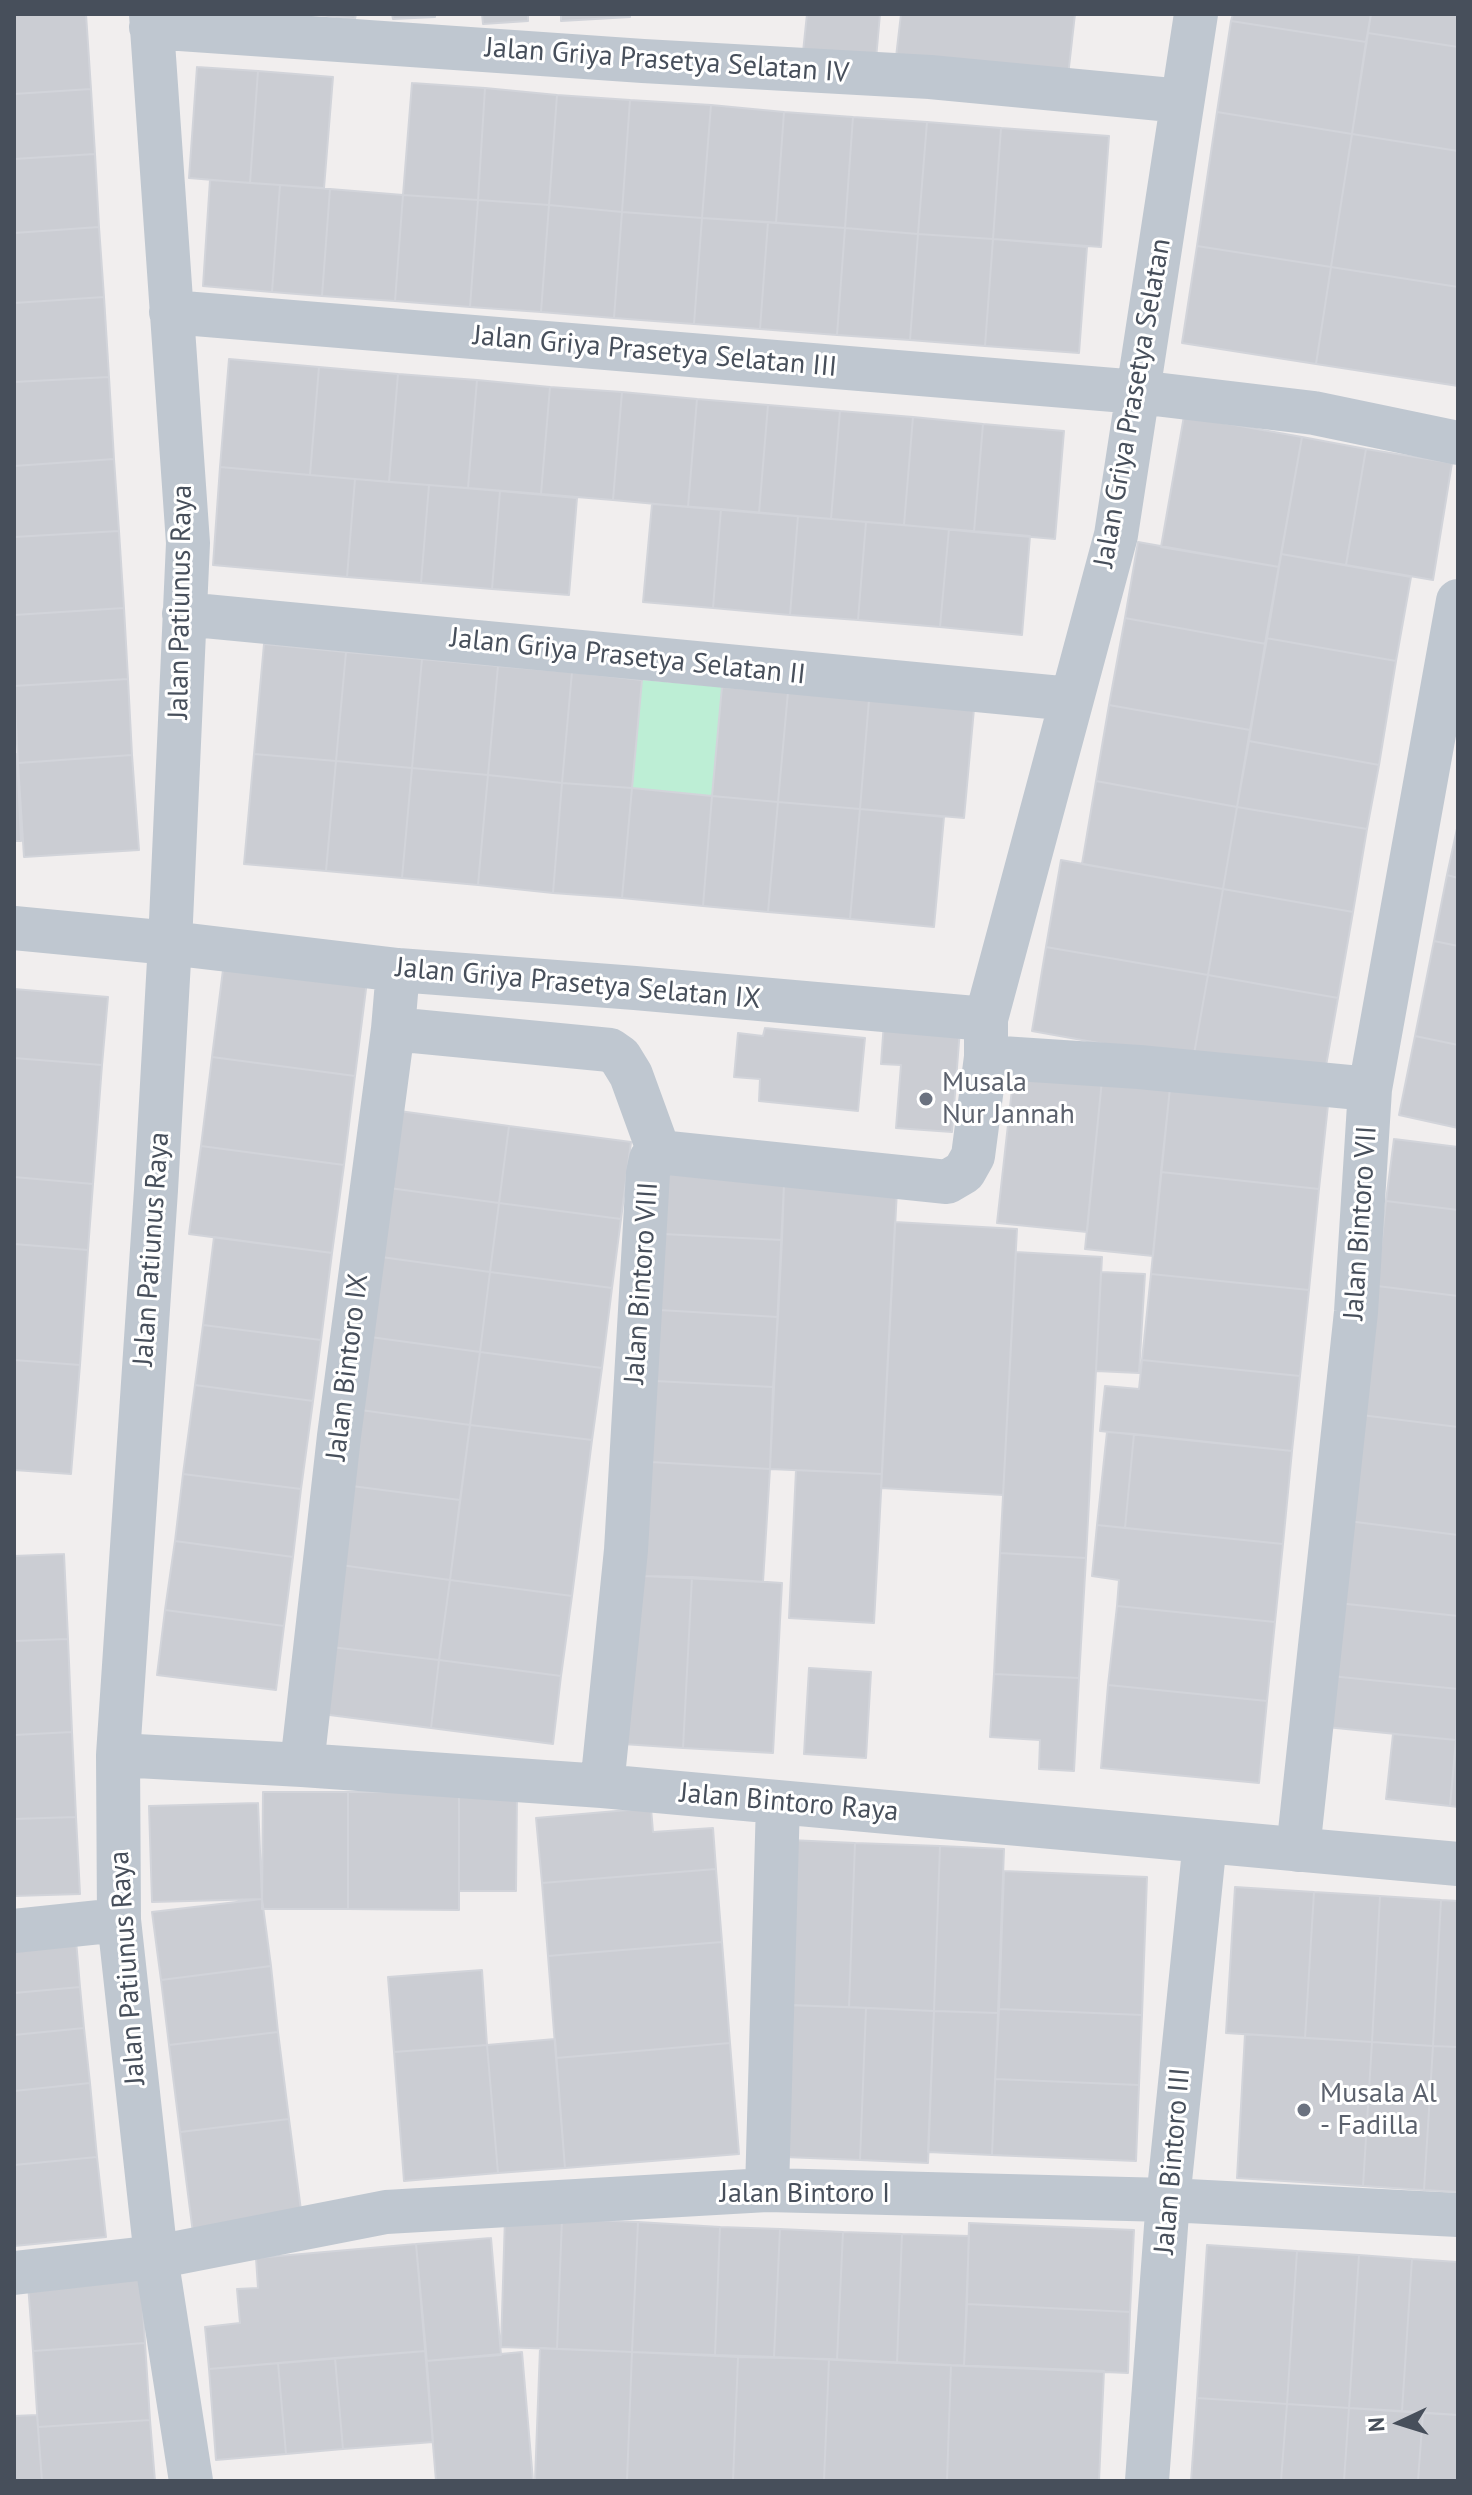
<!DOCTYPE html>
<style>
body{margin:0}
#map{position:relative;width:1472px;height:2495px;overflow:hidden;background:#f1eeee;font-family:"PT Sans",sans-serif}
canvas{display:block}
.frame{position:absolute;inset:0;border:16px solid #474f5b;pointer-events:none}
.north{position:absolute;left:1360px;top:2383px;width:80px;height:80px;-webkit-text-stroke:6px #fff;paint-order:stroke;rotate:266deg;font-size:22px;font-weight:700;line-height:32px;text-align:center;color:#474f5b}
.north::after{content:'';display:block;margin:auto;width:28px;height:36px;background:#474f5b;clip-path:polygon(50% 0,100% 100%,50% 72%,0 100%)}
</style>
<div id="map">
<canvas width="1472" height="2495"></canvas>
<div class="frame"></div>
<div class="north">N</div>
</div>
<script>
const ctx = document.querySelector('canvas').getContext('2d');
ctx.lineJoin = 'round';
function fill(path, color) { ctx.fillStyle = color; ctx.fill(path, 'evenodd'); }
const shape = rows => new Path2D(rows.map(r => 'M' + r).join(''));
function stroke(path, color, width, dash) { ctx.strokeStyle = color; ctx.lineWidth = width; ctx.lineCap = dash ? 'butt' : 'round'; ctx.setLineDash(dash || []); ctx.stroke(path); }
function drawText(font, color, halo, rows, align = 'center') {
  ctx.font = font + ' "PT Sans",sans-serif'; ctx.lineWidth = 6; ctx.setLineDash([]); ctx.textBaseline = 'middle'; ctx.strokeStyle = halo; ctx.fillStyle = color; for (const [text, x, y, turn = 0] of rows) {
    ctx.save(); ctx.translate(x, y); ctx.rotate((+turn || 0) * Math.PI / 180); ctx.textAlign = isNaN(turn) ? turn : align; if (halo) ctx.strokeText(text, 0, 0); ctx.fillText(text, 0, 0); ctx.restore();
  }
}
const green = shape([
 [642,680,722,687,712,796,632,788]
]);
const building = shape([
 [14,14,86,14,91,89,14,94,14,14],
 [310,14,356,14,355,19,310,14],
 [392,14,435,14,435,17,393,19,392,14],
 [482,14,528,14,528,21,483,24,482,14],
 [561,14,630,14,630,17,561,21,561,14],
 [807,14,880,14,876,59,803,52,807,14],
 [901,14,1075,14,1068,76,896,57,901,14],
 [1233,14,1371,14,1366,42,1231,21,1233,14],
 [1371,14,1458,14,1458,47,1368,33,1371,14],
 [1231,21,1366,42,1352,134,1217,112,1231,21],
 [1368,33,1458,47,1458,151,1352,134,1368,33],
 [197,67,258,71,250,183,189,178,197,67],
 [258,71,333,77,324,188,250,183,258,71],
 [412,83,485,88,478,200,403,195,412,83],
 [485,88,557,95,549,205,478,200,485,88],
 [91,89,95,154,14,159,14,94,91,89],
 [557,95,630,100,622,212,549,205,557,95],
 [630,100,711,105,702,218,622,212,630,100],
 [711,105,784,112,776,223,702,218,711,105],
 [784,112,853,117,845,228,776,223,784,112],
 [1217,112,1352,134,1331,267,1197,246,1217,112],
 [853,117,927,122,918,234,845,228,853,117],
 [927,122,1001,128,993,239,918,234,927,122],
 [1001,128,1109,136,1101,247,993,239,1001,128],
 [1352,134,1458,151,1458,287,1331,267,1352,134],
 [95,154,99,227,14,233,14,159,95,154],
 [210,180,280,185,272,292,203,286,210,180],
 [280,185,330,189,322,296,272,292,280,185],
 [330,189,403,195,395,301,322,296,330,189],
 [403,195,478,200,470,307,395,301,403,195],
 [478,200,549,205,541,312,470,307,478,200],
 [549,205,622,212,614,318,541,312,549,205],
 [622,212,702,218,694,324,614,318,622,212],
 [702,218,768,222,760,329,694,324,702,218],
 [768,222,845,228,837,335,760,329,768,222],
 [99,227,104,297,14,303,14,233,99,227],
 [845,228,918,234,910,340,837,335,845,228],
 [918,234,993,239,985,346,910,340,918,234],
 [993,239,1087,247,1079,353,985,346,993,239],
 [1197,246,1331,267,1316,364,1182,343,1197,246],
 [1331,267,1458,287,1458,386,1316,364,1331,267],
 [104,297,109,377,14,382,14,303,104,297],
 [229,359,319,367,310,475,220,467,229,359],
 [319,367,398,374,389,482,310,475,319,367],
 [398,374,477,380,468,488,389,482,398,374],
 [109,377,114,459,14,466,14,382,109,377],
 [477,380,550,387,541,494,468,488,477,380],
 [550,387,622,392,613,500,541,494,550,387],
 [622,392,697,399,688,507,613,500,622,392],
 [697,399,768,405,759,513,688,507,697,399],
 [768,405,840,411,831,519,759,513,768,405],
 [840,411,913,417,904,525,831,519,840,411],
 [1184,416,1302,437,1279,567,1161,547,1184,416],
 [913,417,983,424,974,532,904,525,913,417],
 [983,424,1064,431,1055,539,974,532,983,424],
 [1302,437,1366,449,1346,565,1281,554,1302,437],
 [1366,449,1452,463,1433,580,1346,565,1366,449],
 [114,459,119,531,14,537,14,466,114,459],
 [220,467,355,479,347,577,213,565,220,467],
 [355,479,429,485,421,583,347,577,355,479],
 [429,485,500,491,492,589,421,583,429,485],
 [500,491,577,498,569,595,492,589,500,491],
 [652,504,721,509,713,608,643,602,652,504],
 [721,509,798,516,790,615,713,608,721,509],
 [798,516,866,522,858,620,790,615,798,516],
 [866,522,949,529,940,627,858,620,866,522],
 [949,529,1030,536,1022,635,940,627,949,529],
 [119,531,124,608,14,615,14,537,119,531],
 [1138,542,1279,567,1266,644,1125,618,1138,542],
 [1281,554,1411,577,1396,661,1266,638,1281,554],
 [124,608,128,679,14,686,14,615,124,608],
 [1125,618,1266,644,1250,730,1109,705,1125,618],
 [1266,638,1396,661,1379,765,1249,741,1266,638],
 [264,644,346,652,336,761,254,754,264,644],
 [346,652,422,659,412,768,336,761,346,652],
 [422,659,498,666,488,775,412,768,422,659],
 [498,666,572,672,562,783,488,775,498,666],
 [572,672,642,680,632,788,562,783,572,672],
 [128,679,132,755,18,763,14,686,128,679],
 [722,687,788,692,778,802,712,796,722,687],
 [788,692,869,700,860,809,778,802,788,692],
 [869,700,974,709,964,818,860,809,869,700],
 [1109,705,1250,730,1237,807,1096,781,1109,705],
 [1249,741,1379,765,1367,829,1237,807,1249,741],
 [14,754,17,754,21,841,14,841,14,754],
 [254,754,336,761,326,871,244,864,254,754],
 [132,755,139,850,24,857,18,763,132,755],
 [336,761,412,768,402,878,326,871,336,761],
 [412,768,488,775,478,885,402,878,412,768],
 [488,775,562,783,553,893,478,885,488,775],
 [1096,781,1237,807,1223,889,1082,864,1096,781],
 [562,783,632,788,622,898,553,893,562,783],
 [632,788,712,796,703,906,622,898,632,788],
 [712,796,778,802,768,912,703,906,712,796],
 [778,802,860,809,850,919,768,912,778,802],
 [1237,807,1367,829,1353,912,1223,889,1237,807],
 [860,809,944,817,934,927,850,919,860,809],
 [1458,824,1458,878,1447,875,1458,824],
 [1061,860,1223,889,1208,975,1046,947,1061,860],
 [1447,875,1458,878,1458,946,1434,941,1447,875],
 [1223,889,1353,912,1338,998,1208,975,1223,889],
 [1434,941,1458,946,1458,1045,1415,1036,1434,941],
 [1046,947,1208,975,1193,1060,1032,1031,1046,947],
 [224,962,367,981,355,1076,212,1057,224,962],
 [1208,975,1338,998,1324,1077,1194,1054,1208,975],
 [14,989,108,997,102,1065,14,1058,14,989],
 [884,1022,960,1029,952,1132,896,1128,901,1065,881,1064,884,1022],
 [765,1028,865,1038,858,1111,759,1101,760,1079,734,1077,738,1033,763,1036,765,1028],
 [1415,1036,1458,1045,1458,1128,1399,1115,1415,1036],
 [212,1057,355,1076,344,1165,201,1146,212,1057],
 [14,1058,102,1065,93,1184,14,1177,14,1058],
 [1014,1071,1102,1080,1087,1232,997,1223,1014,1071],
 [1102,1080,1170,1088,1153,1256,1085,1249,1102,1080],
 [1170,1088,1328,1105,1319,1189,1161,1172,1170,1088],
 [392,1110,509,1126,499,1203,382,1187,392,1110],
 [509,1126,631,1142,621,1219,499,1203,509,1126],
 [1394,1139,1458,1147,1458,1210,1386,1201,1394,1139],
 [201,1146,344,1165,332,1253,189,1234,201,1146],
 [667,1165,784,1184,782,1240,663,1234,667,1165],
 [1161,1172,1319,1189,1309,1290,1151,1274,1161,1172],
 [14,1177,93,1184,88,1250,14,1244,14,1177],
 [784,1184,897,1190,882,1474,770,1469,784,1184],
 [382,1187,499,1203,490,1272,374,1256,382,1187],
 [1386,1201,1458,1210,1458,1296,1377,1286,1386,1201],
 [499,1203,621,1219,612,1288,490,1272,499,1203],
 [895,1222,1017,1229,1003,1495,881,1488,895,1222],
 [663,1234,782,1240,778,1317,659,1310,663,1234],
 [214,1237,332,1253,321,1340,203,1325,214,1237],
 [14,1244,88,1250,80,1365,14,1360,14,1244],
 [1016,1252,1102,1257,1086,1558,1000,1553,1016,1252],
 [374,1256,490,1272,480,1352,363,1336,374,1256],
 [490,1272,612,1288,602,1368,480,1352,490,1272],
 [1101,1272,1145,1274,1139,1373,1096,1371,1101,1272],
 [1151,1274,1309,1290,1300,1376,1142,1360,1151,1274],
 [1377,1286,1458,1296,1458,1427,1361,1415,1377,1286],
 [659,1310,778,1317,773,1387,655,1381,659,1310],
 [203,1325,321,1340,313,1401,195,1385,203,1325],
 [363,1336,480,1352,470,1425,353,1409,363,1336],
 [480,1352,602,1368,592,1440,470,1425,480,1352],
 [14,1360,80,1365,71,1474,14,1470,14,1360],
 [1142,1360,1300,1376,1292,1451,1100,1431,1105,1386,1139,1389,1142,1360],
 [655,1381,773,1387,770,1469,651,1462,655,1381],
 [195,1385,313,1401,301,1489,183,1474,195,1385],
 [353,1409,470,1425,460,1500,344,1485,353,1409],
 [1361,1415,1458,1427,1458,1535,1348,1521,1361,1415],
 [470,1425,592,1440,572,1596,450,1580,470,1425],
 [1107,1432,1134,1434,1125,1528,1097,1525,1107,1432],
 [1134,1434,1292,1451,1283,1544,1125,1528,1134,1434],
 [651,1462,770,1469,763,1582,644,1576,651,1462],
 [796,1470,882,1474,874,1623,789,1618,796,1470],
 [183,1474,301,1489,293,1557,175,1541,183,1474],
 [344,1485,460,1500,450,1580,333,1564,344,1485],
 [1348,1521,1458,1535,1458,1616,1338,1603,1348,1521],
 [1097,1525,1283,1544,1275,1622,1117,1606,1119,1580,1092,1576,1097,1525],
 [175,1541,293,1557,284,1626,165,1610,175,1541],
 [1000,1553,1086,1558,1079,1678,994,1674,1000,1553],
 [64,1554,68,1639,14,1641,14,1556,64,1554],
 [333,1564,450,1580,439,1660,323,1646,333,1564],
 [644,1576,692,1577,683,1748,623,1744,644,1576],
 [692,1577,782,1583,773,1753,683,1748,692,1577],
 [450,1580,572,1596,561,1676,439,1660,450,1580],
 [1338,1603,1458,1616,1458,1689,1331,1676,1338,1603],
 [1117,1606,1275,1622,1267,1701,1108,1685,1117,1606],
 [165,1610,284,1626,276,1690,157,1675,165,1610],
 [68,1639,72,1732,14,1735,14,1641,68,1639],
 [323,1646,439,1660,431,1728,314,1713,323,1646],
 [439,1660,561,1676,553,1744,431,1728,439,1660],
 [809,1668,871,1672,866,1758,804,1754,809,1668],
 [994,1674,1079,1678,1074,1771,1039,1769,1040,1740,990,1737,994,1674],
 [1331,1676,1458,1689,1456,1740,1326,1727,1331,1676],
 [1108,1685,1267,1701,1259,1783,1101,1768,1108,1685],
 [1458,1723,1458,1807,1450,1806,1458,1723],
 [72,1732,76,1817,14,1819,14,1735,72,1732],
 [1393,1734,1456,1740,1450,1806,1386,1799,1393,1734],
 [263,1792,348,1792,348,1909,262,1909,263,1792],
 [348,1792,459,1792,459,1910,348,1909,348,1792],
 [459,1792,517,1793,516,1891,459,1891,459,1792],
 [258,1803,262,1899,152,1902,149,1806,258,1803],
 [651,1808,653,1832,713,1828,716,1869,542,1883,536,1818,651,1808],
 [76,1817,80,1894,14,1896,14,1819,76,1817],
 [790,1840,855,1843,849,2007,782,2005,790,1840],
 [855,1843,940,1846,934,2011,849,2007,855,1843],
 [940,1846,1004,1849,998,2013,934,2011,940,1846],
 [716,1869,722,1942,548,1956,542,1883,716,1869],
 [1004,1871,1147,1877,1142,2015,999,2009,1004,1871],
 [1235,1887,1314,1892,1305,2038,1226,2033,1235,1887],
 [1314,1892,1380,1896,1372,2042,1305,2038,1314,1892],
 [1380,1896,1441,1900,1433,2046,1372,2042,1380,1896],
 [262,1899,271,1966,161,1980,152,1912,262,1899],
 [1441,1900,1458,1901,1458,2047,1433,2046,1441,1900],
 [76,1940,80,1987,14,1993,14,1947,76,1940],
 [722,1942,730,2043,556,2058,548,1956,722,1942],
 [271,1966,278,2032,169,2045,161,1980,271,1966],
 [482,1970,487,2045,394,2052,388,1977,482,1970],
 [80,1987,84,2028,14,2035,14,1993,80,1987],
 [791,2005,866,2008,860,2160,785,2157,791,2005],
 [866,2008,934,2011,928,2163,860,2160,866,2008],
 [999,2009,1142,2015,1139,2085,995,2079,999,2009],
 [934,2011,998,2013,992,2155,928,2152,934,2011],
 [84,2028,90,2083,14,2091,14,2035,84,2028],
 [278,2032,289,2119,180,2132,169,2045,278,2032],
 [1245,2034,1372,2042,1363,2186,1237,2178,1245,2034],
 [555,2039,565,2168,498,2173,487,2045,555,2039],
 [1372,2042,1433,2046,1424,2190,1363,2186,1372,2042],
 [730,2043,739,2154,565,2168,556,2058,730,2043],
 [487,2045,498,2173,404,2181,394,2052,487,2045],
 [1433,2046,1458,2047,1458,2192,1424,2190,1433,2046],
 [995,2079,1139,2085,1136,2161,992,2155,995,2079],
 [90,2083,97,2157,14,2165,14,2091,90,2083],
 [289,2119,302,2218,193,2233,180,2132,289,2119],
 [97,2157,106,2237,14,2246,14,2165,97,2157],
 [505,2217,562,2219,557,2349,501,2347,505,2217],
 [562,2219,638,2222,632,2352,557,2349,562,2219],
 [638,2222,720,2227,715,2355,632,2352,638,2222],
 [969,2223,1134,2230,1130,2312,967,2304,969,2223],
 [720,2227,780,2229,774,2357,715,2355,720,2227],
 [780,2229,843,2232,837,2360,774,2357,780,2229],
 [843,2232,902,2234,897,2363,837,2360,843,2232],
 [902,2234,969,2236,964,2366,897,2363,902,2234],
 [491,2238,501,2355,426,2361,416,2244,491,2238],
 [416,2244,426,2351,209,2369,205,2327,240,2323,237,2289,258,2288,256,2258,416,2244],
 [1207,2245,1297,2251,1287,2404,1197,2398,1207,2245],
 [1297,2251,1359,2255,1349,2408,1287,2404,1297,2251],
 [1359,2255,1412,2259,1402,2411,1349,2408,1359,2255],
 [1412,2259,1458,2262,1458,2415,1402,2411,1412,2259],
 [141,2276,145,2343,33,2351,28,2284,141,2276],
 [967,2304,1130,2312,1128,2373,964,2366,967,2304],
 [145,2343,150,2420,38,2427,33,2351,145,2343],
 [540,2348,632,2352,627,2481,535,2481,540,2348],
 [426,2351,433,2442,343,2449,335,2358,426,2351],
 [522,2352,533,2481,436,2481,426,2361,522,2352],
 [632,2352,738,2357,733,2481,627,2481,632,2352],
 [738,2357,829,2359,824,2481,733,2481,738,2357],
 [335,2358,343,2449,286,2454,278,2363,335,2358],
 [829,2359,951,2365,947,2481,824,2481,829,2359],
 [278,2363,286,2454,216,2460,209,2369,278,2363],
 [951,2365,1104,2371,1099,2481,947,2481,951,2365],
 [1197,2398,1287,2404,1281,2481,1191,2481,1197,2398],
 [1287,2404,1349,2408,1344,2481,1281,2481,1287,2404],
 [1349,2408,1423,2413,1418,2481,1344,2481,1349,2408],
 [1423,2413,1458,2415,1458,2481,1418,2481,1423,2413],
 [37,2415,42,2481,14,2481,14,2416,37,2415],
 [150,2420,155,2481,42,2481,38,2427,150,2420]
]);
const minor = shape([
 [151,14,188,543,170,943,156,1190,118,1755,119,1920,156,2257,191,2481],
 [151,27,643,61,930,77,1182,101],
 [171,312,1138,392,1314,413,1458,443],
 [184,614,1071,699],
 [14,928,170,943,398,970,635,988,986,1019],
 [393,1029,610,1050,620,1057,631,1075,659,1152],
 [986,1057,1139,1067,1370,1089],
 [118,1755,302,1765,602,1786,1458,1864],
 [302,1765,339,1436,393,1029,398,970],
 [602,1786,626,1550,648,1173,651,1159,659,1152,947,1182,964,1172,973,1156,986,1057,986,1019,1116,535,1196,14],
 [1298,1850,1356,1312,1370,1089,1458,601],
 [14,1931,119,1920],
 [767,2190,778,1802],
 [14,2273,156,2257,386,2212,767,2190,1168,2200,1458,2215],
 [1147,2481,1168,2200,1205,1841]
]);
const markers = [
 [926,1099,8,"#6b7280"],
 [1304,2110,8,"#6b7280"]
];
const streetNames = [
 ["Jalan Griya Prasetya Selatan IV",667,61,4],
 ["Jalan Griya Prasetya Selatan III",655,352,5],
 ["Jalan Griya Prasetya Selatan",1133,403,-80],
 ["Jalan Patiunus Raya",181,602,-89],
 ["Jalan Griya Prasetya Selatan II",628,657,6],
 ["Jalan Griya Prasetya Selatan IX",578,984,5],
 ["Jalan Bintoro VII",1361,1223,-86],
 ["Jalan Patiunus Raya",152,1249,-86],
 ["Jalan Bintoro VIII",642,1283,-86],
 ["Jalan Bintoro IX",348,1367,-83],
 ["Jalan Bintoro Raya",789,1803,5],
 ["Jalan Patiunus Raya",128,1968,-94],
 ["Jalan Bintoro III",1173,2161,-85],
 ["Jalan Bintoro I",805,2194]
];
const worshipNames = [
 ["Musala",942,1083],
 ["Nur Jannah",942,1115],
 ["Musala Al",1320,2094],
 ["- Fadilla",1320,2126]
];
fill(green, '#bdeed5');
fill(building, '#cbcdd3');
stroke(building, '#d2d4da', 2);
stroke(minor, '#bfc7d0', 44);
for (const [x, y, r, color] of markers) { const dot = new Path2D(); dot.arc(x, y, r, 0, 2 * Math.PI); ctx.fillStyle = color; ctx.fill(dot); stroke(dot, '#fff', 3); }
drawText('28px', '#474f5b', '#fff', streetNames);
drawText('28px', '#5b616d', '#fff', worshipNames, 'left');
</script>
